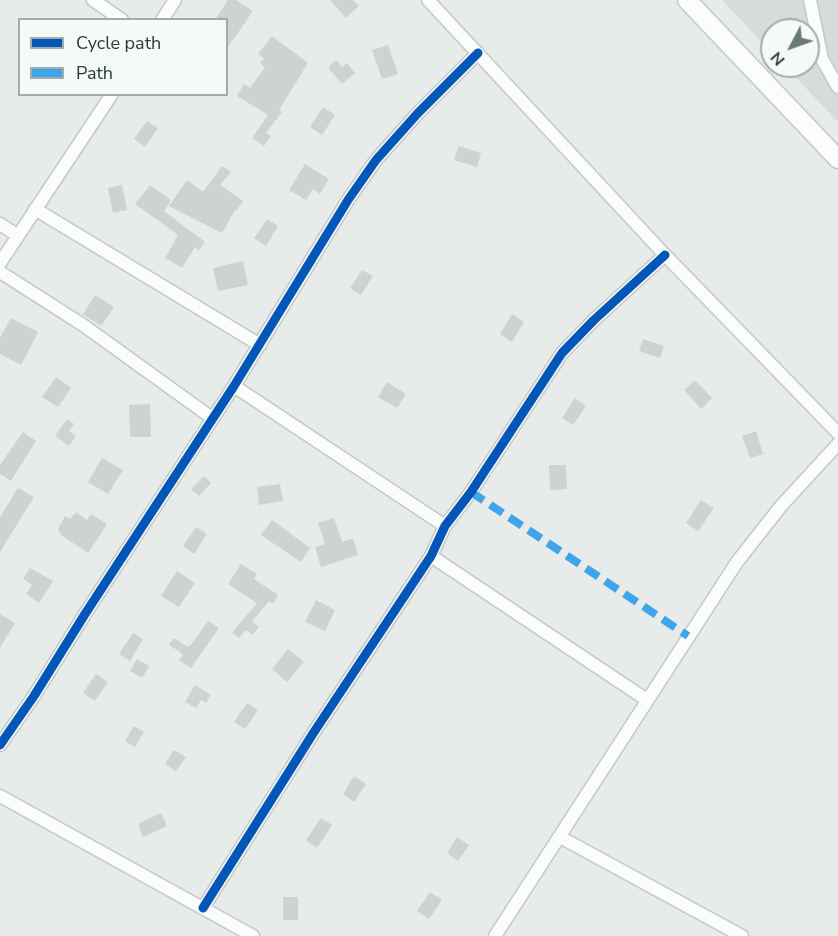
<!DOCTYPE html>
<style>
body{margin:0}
#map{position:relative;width:838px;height:936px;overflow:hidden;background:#e7ebe9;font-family:"Nunito Sans",sans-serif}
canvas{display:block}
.legend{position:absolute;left:18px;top:18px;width:210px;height:78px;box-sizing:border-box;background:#f5f9f7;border:2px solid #a2adaa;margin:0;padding:8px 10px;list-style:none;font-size:18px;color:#263c37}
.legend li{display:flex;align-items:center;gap:12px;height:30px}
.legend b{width:30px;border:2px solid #a2adaa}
.north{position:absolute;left:760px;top:18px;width:60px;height:60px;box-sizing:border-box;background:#f5f9f7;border:2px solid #a2adaa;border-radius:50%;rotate:229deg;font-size:16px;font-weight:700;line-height:24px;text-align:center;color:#263c37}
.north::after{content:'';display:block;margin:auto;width:21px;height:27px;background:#6a7975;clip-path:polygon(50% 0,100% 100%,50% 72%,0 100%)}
</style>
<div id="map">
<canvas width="838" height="936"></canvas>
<ul class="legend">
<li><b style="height:8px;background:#0057b8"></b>Cycle path</li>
<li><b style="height:8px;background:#3ea4ec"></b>Path</li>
</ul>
<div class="north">N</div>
</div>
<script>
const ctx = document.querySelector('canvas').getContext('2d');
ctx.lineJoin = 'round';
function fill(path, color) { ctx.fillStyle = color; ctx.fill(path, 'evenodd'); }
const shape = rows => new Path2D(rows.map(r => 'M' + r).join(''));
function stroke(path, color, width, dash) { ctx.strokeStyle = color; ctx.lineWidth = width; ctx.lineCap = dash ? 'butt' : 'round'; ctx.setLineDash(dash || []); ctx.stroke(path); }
const built = shape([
 [722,0,838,0,838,122,785,66,808,66,808,30,772,30,772,53]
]);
const building = shape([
 [228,0,236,0,253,11,226,50,226,20,215,20],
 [330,0,353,0,359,6,346,18],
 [272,36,308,63,279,110,282,112,266,133,271,136,264,146,252,138,268,115,237,96,244,84,250,88,265,67,260,63,264,58,258,54],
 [388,45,398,74,382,79,372,50],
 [336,60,342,67,347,63,355,73,342,84,329,69,329,66],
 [323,107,335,115,322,135,310,127],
 [147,121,158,128,145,147,134,139],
 [459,146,481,153,477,167,454,160],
 [305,164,329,179,320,194,313,189,306,200,289,190],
 [222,166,231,172,220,185,243,201,236,211,235,210,222,233,169,206,187,180,203,192],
 [122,185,127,210,113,213,108,188],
 [150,185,171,200,164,211,205,242,199,251,195,247,182,268,165,258,178,235,135,204],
 [267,219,278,226,266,246,254,238],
 [243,261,248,285,218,291,213,268],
 [362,270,373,276,361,295,350,288],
 [95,295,114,307,101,326,83,314],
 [512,314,524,322,512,342,500,334],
 [11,318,38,332,21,365,0,354,0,338],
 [643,339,664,346,660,358,639,351],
 [56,377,71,388,58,407,42,397],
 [695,380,712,398,701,409,684,390],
 [387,382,406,394,397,408,378,397],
 [575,398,586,406,573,425,562,418],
 [150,404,151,437,130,437,129,405],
 [67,419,74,424,69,431,76,436,69,446,55,436],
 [756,431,763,454,750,458,742,436],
 [23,432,36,441,11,481,0,474,0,465],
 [102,458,123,470,108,494,88,482],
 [549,465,566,465,567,489,550,490],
 [204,476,211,483,199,496,191,489],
 [280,484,283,501,259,505,257,487],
 [18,488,34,497,0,552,0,517],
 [701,500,714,508,698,531,686,523],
 [76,512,87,520,91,514,107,524,88,553,61,535,58,529,65,516,70,519],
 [334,518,342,542,353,538,358,555,321,567,315,547,325,544,318,523],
 [272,520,310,548,301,562,261,535],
 [196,527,207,534,194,554,183,546],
 [241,564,257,574,254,579,278,595,273,604,269,601,252,621,259,627,252,635,246,630,239,638,232,633,257,603,228,584],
 [30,568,53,581,39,603,26,594,32,585,23,579],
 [177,571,195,583,179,607,161,596],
 [316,600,335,610,325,631,305,622],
 [0,614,15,623,0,648],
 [208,621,219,628,191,668,179,660,183,654,169,645,174,638,188,647,190,644,191,645],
 [133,633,143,639,130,661,119,654],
 [288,649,304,662,287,682,272,669],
 [137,659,149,666,142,678,130,671],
 [96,674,108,682,95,701,83,693],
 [195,685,211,695,206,703,201,700,196,708,185,702],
 [247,703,258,710,245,729,234,722],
 [134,726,144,732,135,747,125,741],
 [174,750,186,757,176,771,165,764],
 [354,776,366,784,354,802,343,794],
 [161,813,167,826,143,837,138,824],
 [321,818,332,825,317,848,306,840],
 [457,837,469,845,458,861,447,853],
 [430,892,442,900,429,919,417,911],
 [283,897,298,897,298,920,283,920]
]);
const street = shape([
 [93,0,122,20],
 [428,0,665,255,838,433],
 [810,0,822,59,838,87],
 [162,20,175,0],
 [35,209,260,345],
 [0,224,17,235],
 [0,263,112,94],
 [0,272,83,325,212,418],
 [234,386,445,526],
 [431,556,647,700],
 [0,745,34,696,85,614,234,386,348,200,376,160,418,113,478,53],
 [0,796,253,936],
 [560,837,742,936],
 [203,908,314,732,431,556,445,526,471,492,562,353,594,320,665,255],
 [495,936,737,562,781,506,838,444]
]);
const secondary = shape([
 [687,0,838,159]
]);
const quiet = shape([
 [471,492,688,636]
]);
const cycleway = shape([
 [0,745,34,696,85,614,234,386,348,200,376,160,418,113,478,53],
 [203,908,314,732,431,556,445,526,471,492,562,353,594,320,665,255]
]);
fill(built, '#d5dcd9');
fill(building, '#ced2d1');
stroke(street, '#c4c8c6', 15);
stroke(secondary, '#c4c9c7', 21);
stroke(street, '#fbfcfc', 12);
stroke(secondary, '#fbfcfc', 18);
stroke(quiet, '#3ea4ec', 8, [15, 8]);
stroke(cycleway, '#0057b8', 9);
</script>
